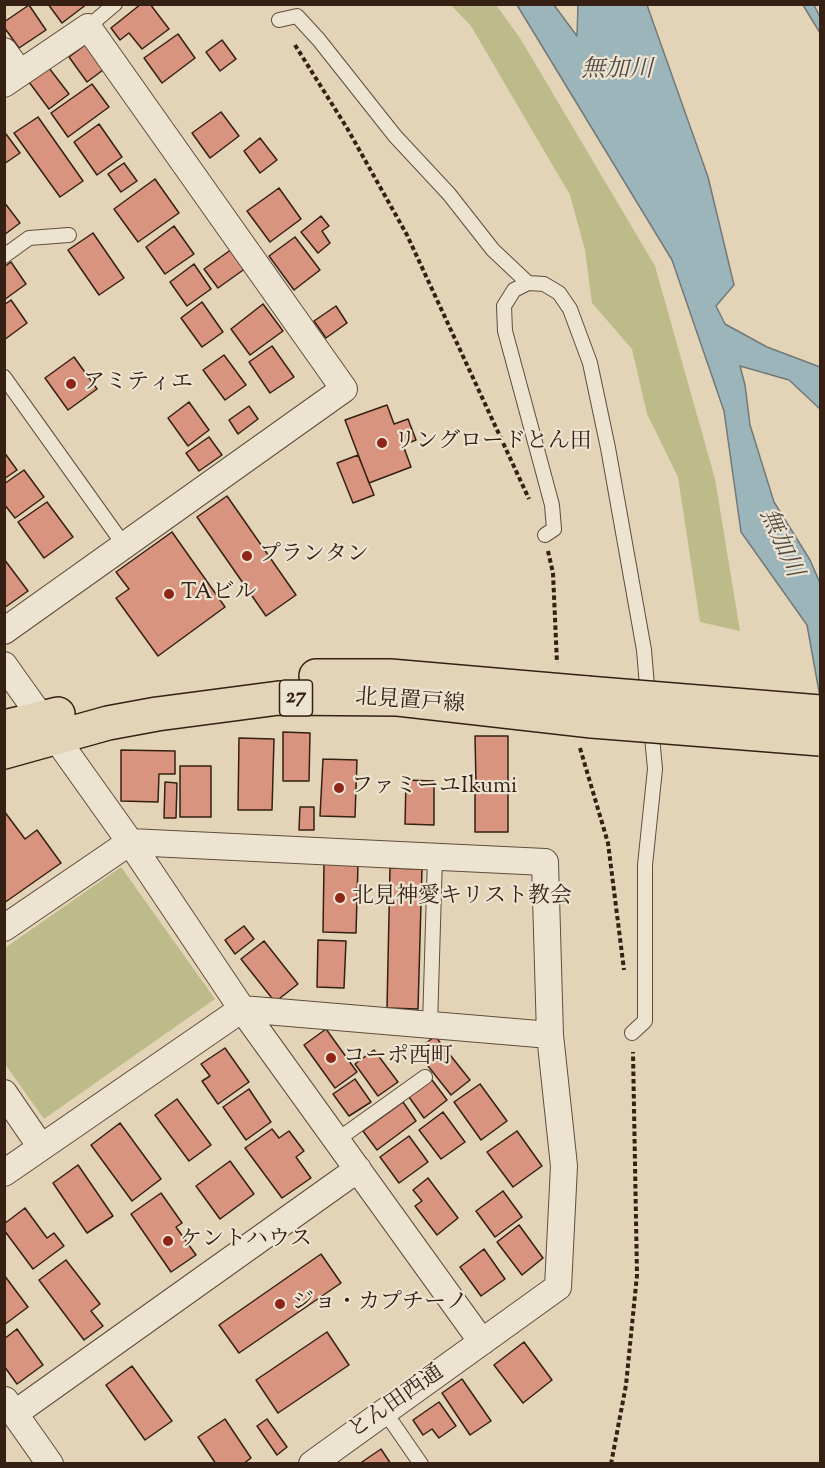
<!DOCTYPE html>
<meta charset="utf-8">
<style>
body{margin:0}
#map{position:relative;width:825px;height:1468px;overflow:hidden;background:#e3d4b8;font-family:"Sorts Mill Goudy",serif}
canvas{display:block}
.frame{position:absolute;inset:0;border:6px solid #352013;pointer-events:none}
</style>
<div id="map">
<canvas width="825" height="1468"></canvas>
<div class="frame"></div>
</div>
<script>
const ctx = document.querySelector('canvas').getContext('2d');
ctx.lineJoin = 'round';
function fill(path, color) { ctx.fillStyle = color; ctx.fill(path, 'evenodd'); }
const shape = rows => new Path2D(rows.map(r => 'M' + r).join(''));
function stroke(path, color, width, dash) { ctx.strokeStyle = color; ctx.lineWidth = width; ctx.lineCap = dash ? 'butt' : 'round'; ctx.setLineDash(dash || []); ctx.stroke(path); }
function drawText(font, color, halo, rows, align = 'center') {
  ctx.font = font + ' "Sorts Mill Goudy","Noto Serif JP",serif'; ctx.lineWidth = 4.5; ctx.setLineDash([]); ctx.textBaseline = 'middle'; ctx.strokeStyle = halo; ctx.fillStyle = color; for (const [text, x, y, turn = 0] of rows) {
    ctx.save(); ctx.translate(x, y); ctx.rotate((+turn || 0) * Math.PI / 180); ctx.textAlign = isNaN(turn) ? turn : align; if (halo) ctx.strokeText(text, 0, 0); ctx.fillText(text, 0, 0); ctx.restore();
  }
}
const green = shape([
 [451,5,496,5,520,38,655,266,715,479,740,631,700,622,678,477,647,414,632,349,592,303,585,250,570,195,471,26],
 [121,867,215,999,44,1119,5,1064,5,948]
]);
const water = shape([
 [517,5,554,5,577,36,578,5,647,5,708,177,734,285,716,306,725,324,767,347,820,367,820,409,789,380,740,366,745,385,750,425,774,502,810,560,820,583,820,697,807,625,741,532,724,411,672,260,517,5],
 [803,5,814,5,820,17,820,33,803,5]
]);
const building = shape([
 [48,4,87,4,62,23,48,4],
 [141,4,150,4,169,29,142,49,129,33,120,40,111,28,141,4],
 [29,5,46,30,19,48,4,27,4,22,29,5],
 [178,34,195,58,162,83,144,58,178,34],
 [222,40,236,59,220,71,206,52,222,40],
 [89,42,107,67,87,82,69,57,89,42],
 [49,68,69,94,49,109,29,82,49,68],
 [92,84,109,107,68,137,51,113,92,84],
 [221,112,239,136,210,158,192,133,221,112],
 [38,117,83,181,60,197,14,133,38,117],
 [99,124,122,157,97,175,74,142,99,124],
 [6,134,20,153,4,164,4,135,6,134],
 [260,138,277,160,260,173,244,151,260,138],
 [124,163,137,181,121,192,108,174,124,163],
 [155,179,179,213,138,242,114,209,155,179],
 [279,188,301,219,270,242,247,211,279,188],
 [4,202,20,223,4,235,4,202],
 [321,216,329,226,322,231,330,243,318,253,301,232,321,216],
 [174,226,194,254,165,274,146,247,174,226],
 [93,233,124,278,99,295,68,250,93,233],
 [295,237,320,270,294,290,269,256,295,237],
 [232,249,246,268,218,288,204,269,232,249],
 [11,262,26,284,4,300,4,267,11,262],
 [194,264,211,289,187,306,170,282,194,264],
 [11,300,27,323,4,340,4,305,11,300],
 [202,302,223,332,202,347,181,318,202,302],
 [263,304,283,331,250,355,231,329,263,304],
 [336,306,347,323,326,338,314,321,336,306],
 [272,346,294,377,270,393,249,362,272,346],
 [224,355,246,385,225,400,203,370,224,355],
 [74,357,97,389,68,410,45,378,74,357],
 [189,402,209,430,188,446,168,418,189,402],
 [387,405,394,424,408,419,416,440,403,445,411,467,369,483,345,420,387,405],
 [249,406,258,419,238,434,229,420,249,406],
 [209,437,222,455,199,471,186,453,209,437],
 [4,452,17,470,4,479,4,452],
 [358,455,374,495,353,503,337,463,358,455],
 [24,470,44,497,15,518,4,504,4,484,24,470],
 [227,496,296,595,266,616,197,517,227,496],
 [47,502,73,537,44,558,18,522,47,502],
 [172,532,225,607,158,656,116,598,129,589,116,572,172,532],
 [4,559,28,591,4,608,4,559],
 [283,732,310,733,309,781,283,781,283,732],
 [475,736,508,736,508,784,476,784,475,736],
 [239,738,274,739,272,810,238,810,239,738],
 [121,750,175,751,175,774,159,774,158,802,121,801,121,750],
 [323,759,357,760,355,817,320,816,323,759],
 [180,766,211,766,211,817,180,817,180,766],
 [406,780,434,781,434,825,405,824,406,780],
 [165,782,177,783,176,818,164,818,165,782],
 [475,787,508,787,508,832,475,832,475,787],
 [300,807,314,807,314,830,299,830,300,807],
 [4,811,25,839,37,830,61,863,4,903,4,811],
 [324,863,358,864,356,933,323,932,324,863],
 [390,868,422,869,418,1009,387,1008,390,868],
 [244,926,254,939,235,954,225,940,244,926],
 [318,940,346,941,344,988,317,987,318,940],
 [264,941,298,984,275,1002,241,959,264,941],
 [326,1029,357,1072,335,1088,304,1045,326,1029],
 [435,1036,470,1080,451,1095,416,1051,435,1036],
 [225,1048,249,1082,218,1104,202,1081,210,1076,201,1064,225,1048],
 [374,1050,398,1082,378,1096,355,1064,374,1050],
 [355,1079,371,1102,349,1116,333,1094,355,1079],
 [432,1080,447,1100,424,1118,409,1097,432,1080],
 [480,1084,507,1121,481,1140,454,1102,480,1084],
 [249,1089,271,1122,246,1140,223,1107,249,1089],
 [177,1099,211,1145,189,1161,155,1115,177,1099],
 [403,1102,416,1121,377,1150,363,1131,403,1102],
 [443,1112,465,1142,441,1159,419,1130,443,1112],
 [120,1123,161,1179,132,1201,91,1145,120,1123],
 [272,1129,279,1138,289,1131,304,1151,296,1157,311,1178,282,1198,245,1148,272,1129],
 [517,1131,542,1166,513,1187,487,1152,517,1131],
 [409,1136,428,1162,399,1183,380,1157,409,1136],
 [230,1161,254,1194,220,1219,196,1186,230,1161],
 [78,1165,113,1216,87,1233,53,1183,78,1165],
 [428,1178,458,1218,437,1235,415,1206,422,1201,413,1190,428,1178],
 [503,1191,522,1217,495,1237,476,1211,503,1191],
 [161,1193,182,1223,176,1227,196,1255,171,1272,131,1214,161,1193],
 [25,1208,47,1238,54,1233,64,1246,33,1269,4,1230,4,1224,25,1208],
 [519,1225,543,1258,522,1275,497,1242,519,1225],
 [484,1249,505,1279,481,1296,460,1267,484,1249],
 [321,1254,341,1283,239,1353,219,1325,321,1254],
 [66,1260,100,1304,91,1311,103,1326,84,1340,39,1280,66,1260],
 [4,1275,28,1307,4,1325,4,1275],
 [17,1329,43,1365,17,1384,4,1366,4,1339,17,1329],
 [327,1332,349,1365,278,1413,256,1380,327,1332],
 [524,1342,552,1380,523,1403,494,1365,524,1342],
 [132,1366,172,1421,145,1440,106,1385,132,1366],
 [462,1379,491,1421,470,1435,442,1393,462,1379],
 [439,1402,456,1426,439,1438,432,1429,423,1435,413,1420,439,1402],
 [225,1419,251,1458,243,1464,216,1464,198,1437,225,1419],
 [267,1419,287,1447,277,1455,257,1426,267,1419],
 [381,1449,391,1464,359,1464,381,1449]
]);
const path = shape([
 [295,45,347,128,407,235,529,499],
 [548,551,553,573,557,663],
 [580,748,608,843,624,970],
 [611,1464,626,1385,637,1275,633,1052]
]);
const service = shape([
 [279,20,297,16,319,40,395,136,449,194,493,250,528,283],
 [88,27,115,4],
 [4,256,29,238,69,235],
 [4,377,124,545],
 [545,535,554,529,552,505,505,331,504,306,514,290,528,283,544,284,559,293,570,309,590,363,608,448,644,650,648,698],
 [430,1025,435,857],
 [632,1033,645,1021,645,865,655,769,651,726],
 [337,1140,425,1077],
 [385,1412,421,1464]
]);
const minor = shape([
 [4,51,20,73],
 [4,84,88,27,344,389,4,631],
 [4,665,130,842,242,1009,482,1342],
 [4,928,130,842,545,862,550,1035,564,1166,558,1287,312,1464],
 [4,1093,41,1147],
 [4,1173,242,1009,550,1035],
 [5,1400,50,1464],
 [14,1414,358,1169]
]);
const primary = shape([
 [316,676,390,676,587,693],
 [4,727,58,714],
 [4,752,108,723,157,714,279,698,398,699,592,721]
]);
const primaryBridge = shape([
 [587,693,820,712],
 [592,721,820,739]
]);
const markers = [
 [71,384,6,"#8f2418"],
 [382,443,6,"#8f2418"],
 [247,556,6,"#8f2418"],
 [169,594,6,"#8f2418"],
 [339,788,6,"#8f2418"],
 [340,898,6,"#8f2418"],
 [331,1058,6,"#8f2418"],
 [168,1241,6,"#8f2418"],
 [280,1304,6,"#8f2418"]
];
const shields = [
 [296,698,33]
];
const shieldNames = [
 ["27",296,698]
];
const poiNames = [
 ["アミティエ",83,384],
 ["リングロードとん田",394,443],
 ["プランタン",259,556],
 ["TAビル",181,594],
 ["ファミーユIkumi",351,788],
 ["北見神愛キリスト教会",352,898],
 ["コーポ西町",343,1058],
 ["ケントハウス",180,1241],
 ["ジョ・カプチーノ",292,1304]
];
const streetNames = [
 ["北見置戸線",410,703,4],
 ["とん田西通",397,1403,-35]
];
const waterNames = [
 ["無加川",617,72],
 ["無加川",779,544,66]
];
fill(green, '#bcbb89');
fill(water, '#9cb5bb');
stroke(water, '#737978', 1.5);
fill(building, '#d8947e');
stroke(building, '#352013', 1.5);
stroke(service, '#604d3c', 16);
stroke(minor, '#604d3c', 28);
stroke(primary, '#352013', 36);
stroke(path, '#352013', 4, [4.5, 3]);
stroke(service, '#ede3d1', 14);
stroke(minor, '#ede3d1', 26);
stroke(primary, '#e3d4b8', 33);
stroke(primaryBridge, '#352013', 36, []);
stroke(primaryBridge, '#e3d4b8', 33);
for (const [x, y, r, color] of markers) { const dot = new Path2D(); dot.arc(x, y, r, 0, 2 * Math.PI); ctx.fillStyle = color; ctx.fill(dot); stroke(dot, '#ede3d1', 2); }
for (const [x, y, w] of shields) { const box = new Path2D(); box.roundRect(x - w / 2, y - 18, w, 36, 4.5); ctx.fillStyle = '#ede3d1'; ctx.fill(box); stroke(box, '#352013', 1.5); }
drawText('bold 21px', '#352013', null, shieldNames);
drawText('22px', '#352013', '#ede3d1', poiNames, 'left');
drawText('22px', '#352013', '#ede3d1', streetNames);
drawText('italic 24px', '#544d45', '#ede3d1', waterNames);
</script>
